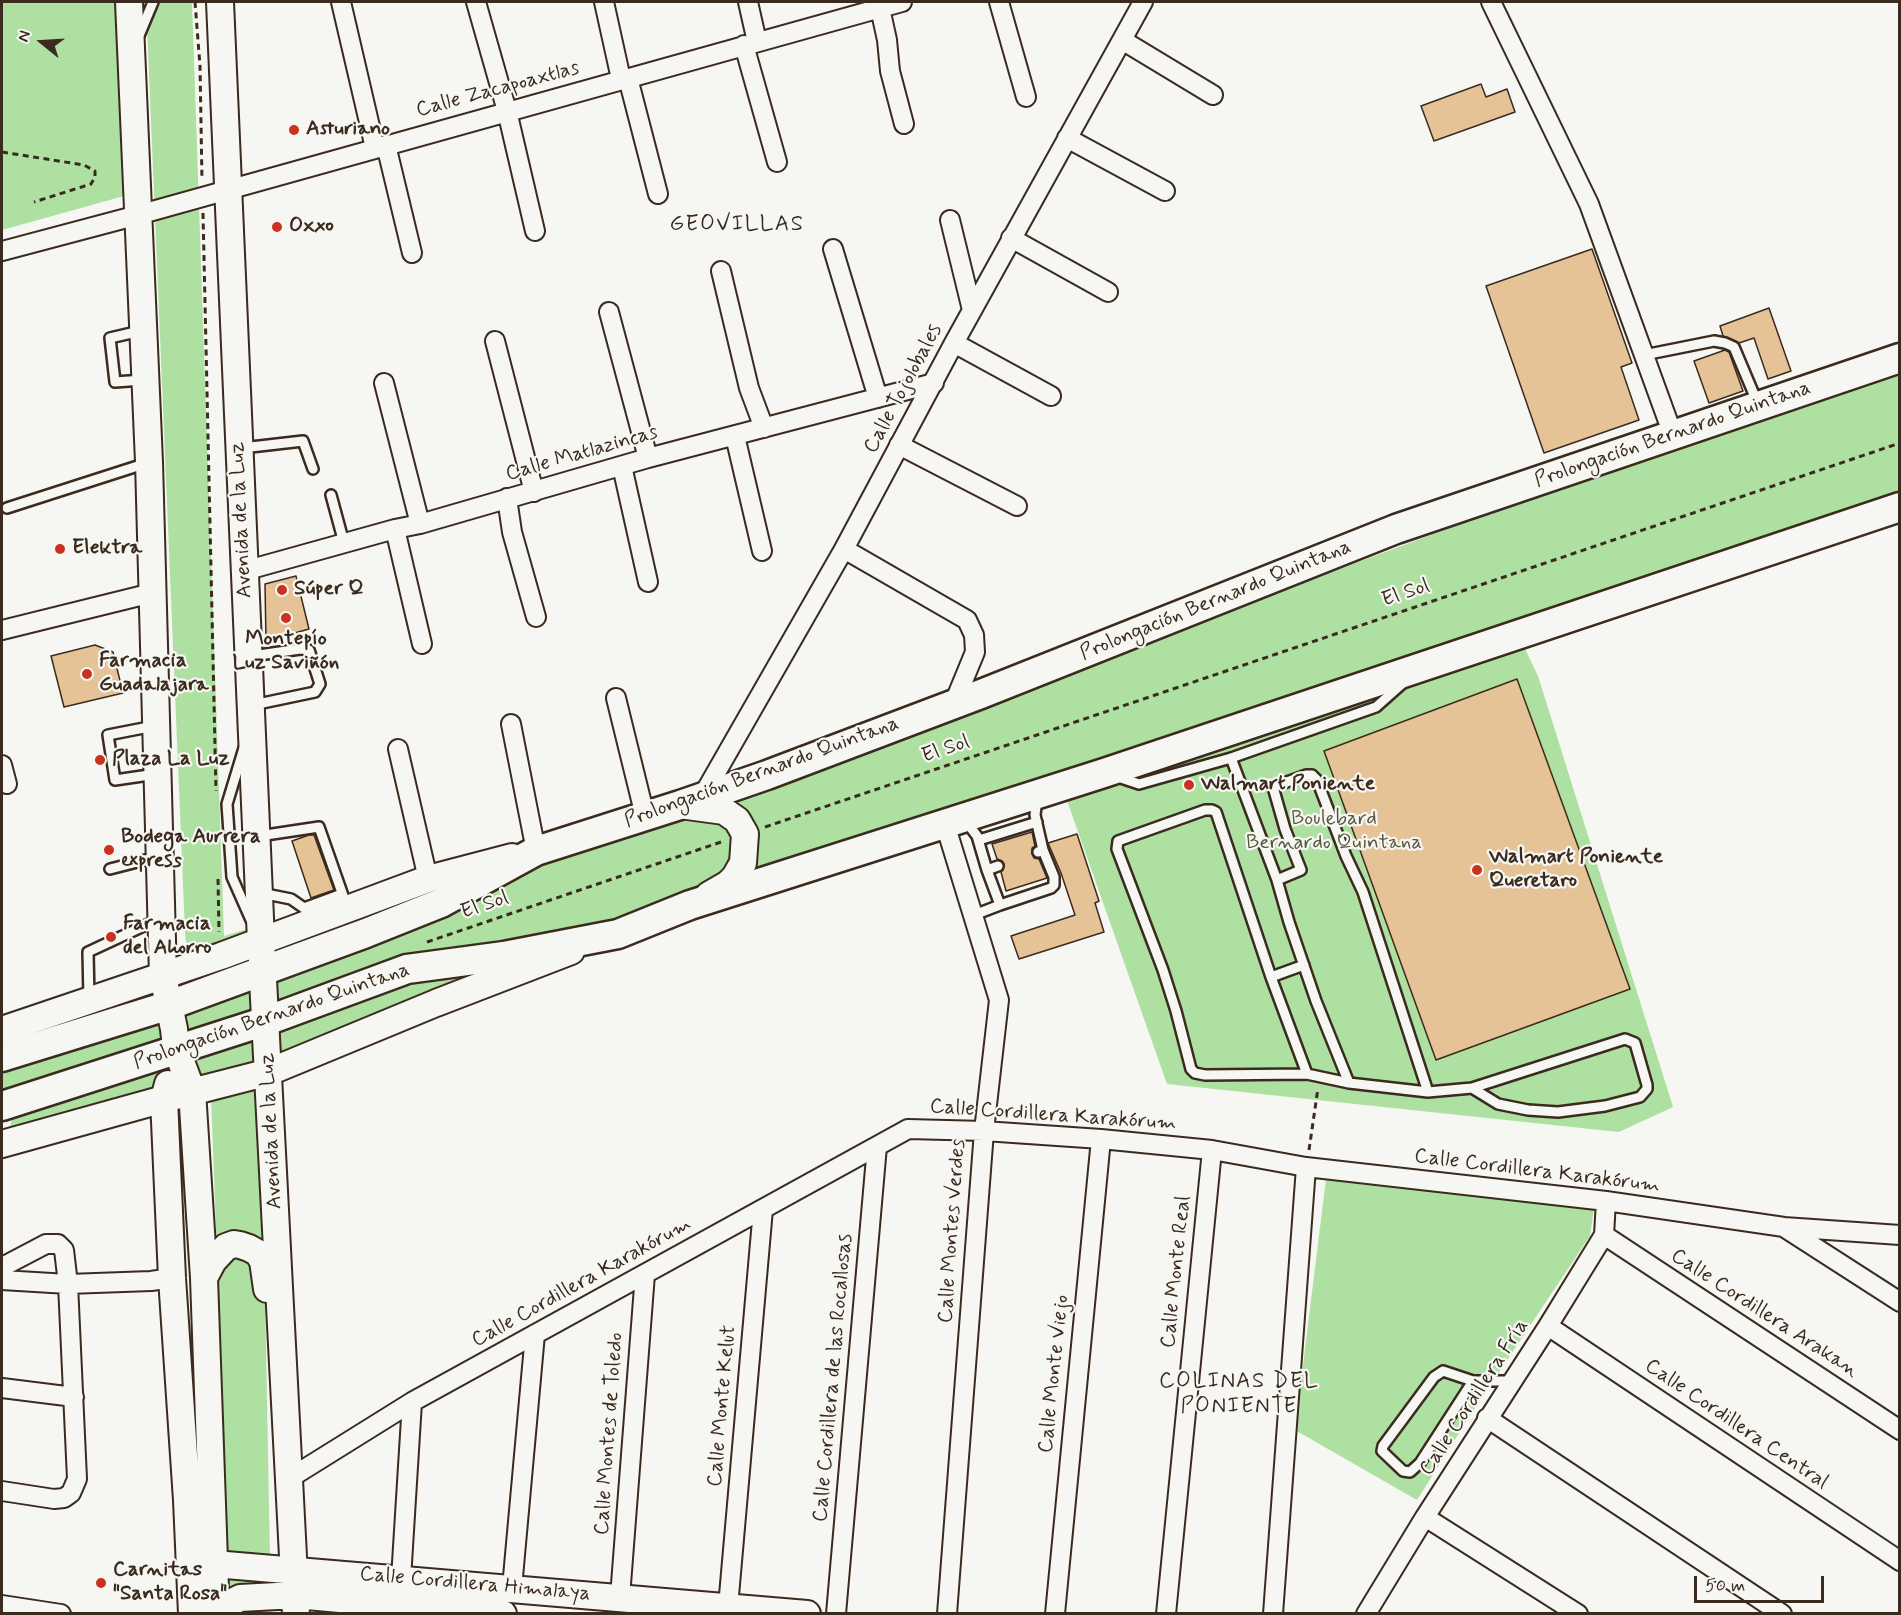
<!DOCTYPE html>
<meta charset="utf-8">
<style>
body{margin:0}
#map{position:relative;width:1901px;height:1615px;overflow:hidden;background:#f6f6f2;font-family:Mynerve,sans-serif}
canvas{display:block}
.frame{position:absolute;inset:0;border:3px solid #3b2a1e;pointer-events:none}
.north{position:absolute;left:12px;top:12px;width:60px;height:60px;-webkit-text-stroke:4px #f6f6f2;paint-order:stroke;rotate:288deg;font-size:16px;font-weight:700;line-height:24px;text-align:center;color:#3b2a1e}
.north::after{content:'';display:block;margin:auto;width:21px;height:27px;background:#3b2a1e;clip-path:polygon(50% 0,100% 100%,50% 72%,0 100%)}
.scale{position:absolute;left:1694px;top:1576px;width:130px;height:27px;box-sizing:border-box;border:3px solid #3b2a1e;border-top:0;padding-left:8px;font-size:18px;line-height:21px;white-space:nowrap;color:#3b2a1e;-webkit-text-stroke:4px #f6f6f2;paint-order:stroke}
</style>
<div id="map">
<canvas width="1901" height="1615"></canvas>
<div class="frame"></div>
<div class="north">N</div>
<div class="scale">50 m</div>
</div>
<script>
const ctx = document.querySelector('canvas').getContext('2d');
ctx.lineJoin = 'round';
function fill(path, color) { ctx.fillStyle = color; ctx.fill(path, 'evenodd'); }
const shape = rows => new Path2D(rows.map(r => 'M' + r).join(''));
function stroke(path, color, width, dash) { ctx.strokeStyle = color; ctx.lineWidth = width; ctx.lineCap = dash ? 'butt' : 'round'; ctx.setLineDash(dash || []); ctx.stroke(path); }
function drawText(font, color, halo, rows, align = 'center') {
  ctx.font = font + ' Mynerve,sans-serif'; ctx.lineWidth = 4.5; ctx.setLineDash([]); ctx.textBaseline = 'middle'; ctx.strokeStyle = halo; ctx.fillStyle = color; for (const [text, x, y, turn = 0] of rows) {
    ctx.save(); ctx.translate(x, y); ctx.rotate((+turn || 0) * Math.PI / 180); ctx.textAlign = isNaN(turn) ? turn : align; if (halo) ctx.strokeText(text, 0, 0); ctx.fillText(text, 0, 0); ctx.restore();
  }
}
const green = shape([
 [2,2,117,2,124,196,2,230],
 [146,2,192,2,224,936,879,741,1669,446,1899,369,1899,497,1515,628,1538,676,1673,1107,1619,1132,1167,1084,1058,775,838,846,261,1083,271,1613,225,1614,230,1602,211,1096,10,1127,15,1107,2,1100,2,1066,191,998,185,932],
 [1326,1179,1595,1201,1590,1236,1473,1411,1417,1500,1295,1430]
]);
const building = shape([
 [1481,84,1486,97,1507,89,1515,112,1434,141,1421,106,1481,84],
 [1592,249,1632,363,1621,367,1639,420,1544,453,1486,286,1592,249],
 [1769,308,1791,371,1768,379,1754,338,1739,343,1723,336,1720,326,1769,308],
 [1725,350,1729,352,1743,391,1709,403,1694,361,1725,350],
 [296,576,309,629,266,641,265,584,296,576],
 [95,645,113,652,123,693,64,707,51,656,95,645],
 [1517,679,1630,989,1436,1060,1324,751,1517,679],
 [1032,832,1035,846,1032,848,1032,854,1034,858,1039,859,1047,878,1006,891,1001,872,1003,870,1004,864,1002,861,997,859,992,844,1032,832],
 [1077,834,1099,901,1095,903,1104,932,1019,959,1011,936,1075,915,1061,873,1048,843,1077,834],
 [309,835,314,835,334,890,311,898,292,841,309,835]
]);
const path = shape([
 [195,2,200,66,202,180],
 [2,152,84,165,95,171,95,177,91,184,34,202],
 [203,213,216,791],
 [765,827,1900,443],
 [218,879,219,932],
 [427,942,724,841],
 [1309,1150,1318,1088]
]);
const lane = shape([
 [138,38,153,2],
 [140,331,110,338,115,382,143,380],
 [1644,355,1714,341,1725,343,1734,347,1758,404],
 [242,448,303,441,313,469],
 [331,495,344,543],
 [7,508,147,463],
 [252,656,300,649,309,650,320,684,315,692,253,705],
 [154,726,108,735,115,780,156,774],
 [244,748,227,804,232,877,251,920],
 [1231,758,1277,880,1289,922,1316,1001,1349,1083],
 [1118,777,1139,784,1231,758,1376,707,1403,683],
 [1037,799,1035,815,1043,850,1038,852],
 [965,820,977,836,987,870,998,866],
 [259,836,319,827,347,907],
 [979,840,1037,822],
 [110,869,157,857],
 [1277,880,1301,870,1285,829,1273,787,1306,775,1312,775,1317,780,1346,856,1363,892,1428,1092],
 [261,893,291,899,304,908,314,919],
 [1000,905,1051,888,1054,885,1054,877,1043,850],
 [304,908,342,894],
 [974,915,1000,905,987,870],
 [1271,977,1304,965],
 [89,999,88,952,159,919],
 [1307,1074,1271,977,1216,812,1212,810,1205,810,1118,841,1117,849,1163,970,1176,1011,1191,1069,1195,1073,1205,1075,1307,1074,1349,1083,1428,1092,1472,1088,1498,1104,1528,1110,1558,1112,1605,1106,1640,1097,1647,1089,1647,1085,1635,1043,1625,1039,1472,1088],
 [1473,1381,1420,1463,1410,1472,1403,1471,1382,1451,1383,1446,1434,1377,1443,1371,1473,1381,1512,1381]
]);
const street = shape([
 [341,2,375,148],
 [476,2,507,111,535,231],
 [604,2,621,79],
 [748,2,757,42],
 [999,2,1026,97],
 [1491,2,1589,204,1673,435],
 [880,8,887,40,890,71,904,124],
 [1122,40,1213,95],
 [744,45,777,162],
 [628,78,658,194],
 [1067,138,1165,191],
 [386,145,412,253],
 [950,220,972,310],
 [1011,238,1108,292],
 [833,249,878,398],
 [2,251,138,215,902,2],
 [721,271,749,388,764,428],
 [609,312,648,458],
 [495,341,534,492],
 [954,343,1051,396],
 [384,383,420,524],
 [735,436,762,551],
 [899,445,1017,506],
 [622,466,648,582],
 [507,498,512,532,536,617],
 [395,529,422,644],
 [844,549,967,620,974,635,975,652,954,703],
 [244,571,395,529,420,524,648,458,934,383],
 [2,630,152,593],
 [616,698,645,816],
 [511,724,536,851],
 [398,749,428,879],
 [2,765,7,784],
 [702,797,844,549,954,343,1143,2],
 [945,824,999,1000,984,1131,947,1614],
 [1785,1228,1900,1302],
 [1604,1235,1900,1430],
 [2,1267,46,1244,58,1244,64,1250,68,1284,77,1479,71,1493,64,1498,54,1499,2,1491],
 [2,1280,68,1284,151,1281,172,1278],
 [1548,1326,1900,1561],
 [2,1388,74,1397],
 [1487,1418,1782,1614],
 [290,1478,412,1402,908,1129,984,1131,1101,1139,1212,1150,1306,1167,1606,1201,1784,1227,1900,1235],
 [1425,1517,1578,1614],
 [401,1579,412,1402],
 [512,1588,535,1334],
 [620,1597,645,1274],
 [2,1605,61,1614],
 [728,1607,763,1209],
 [836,1614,877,1146],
 [1055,1614,1101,1139],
 [1166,1614,1212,1150],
 [1273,1614,1306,1167],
 [1366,1614,1425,1517,1548,1326,1604,1235,1606,1201]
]);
const secondary = shape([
 [129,2,149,462,163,976,174,1029,176,1048,192,1091,204,1278,215,1589,213,1614],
 [220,2,261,941,296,1614],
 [680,805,724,811,737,820,745,834,743,863,735,877,728,884,709,895],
 [2,1030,221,956,428,879,512,857],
 [168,1084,164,1099,172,1278,187,1500,192,1614],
 [2,1144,164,1099,269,1072,436,1003,571,951],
 [204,1278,213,1261,226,1247,234,1244,240,1245,249,1248,258,1253,263,1261,267,1289],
 [214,1564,807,1614],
 [209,1614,240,1598,296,1595,503,1614]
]);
const primary = shape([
 [2,1057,170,1005,366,933,441,903,536,851,680,805,767,775,981,694,1396,529,1900,358],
 [2,1106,266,1021,407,969,504,956,618,934,690,905,1104,773,1900,507]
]);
const markers = [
 [294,130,6,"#c8321e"],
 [277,227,6,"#c8321e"],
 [60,549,6,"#c8321e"],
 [282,590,6,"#c8321e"],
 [286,618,6,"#c8321e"],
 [87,674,6,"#c8321e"],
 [100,760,6,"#c8321e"],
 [1189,785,6,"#c8321e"],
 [109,850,6,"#c8321e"],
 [1477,870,6,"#c8321e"],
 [111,937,6,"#c8321e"],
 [101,1583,6,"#c8321e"]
];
const streetNames = [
 ["Calle Zacapoaxtlas",498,90,-15],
 ["Calle Tojolobales",904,389,-62],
 ["Prolongación Bernardo Quintana",1673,435,-19],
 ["Calle Matlazincas",582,454,-16],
 ["Avenida de la Luz",242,520,-93],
 ["El Sol",1406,594,-19],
 ["Prolongación Bernardo Quintana",1216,601,-22],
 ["El Sol",946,750,-19],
 ["Prolongación Bernardo Quintana",762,773,-20],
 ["El Sol",485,906,-19],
 ["Prolongación Bernardo Quintana",272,1017,-19],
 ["Calle Cordillera Karakórum",1053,1116,4],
 ["Avenida de la Luz",272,1131,-93],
 ["Calle Cordillera Karakórum",1537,1172,7],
 ["Calle Montes Verdes",953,1231,-86],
 ["Calle Monte Real",1177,1272,-84],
 ["Calle Cordillera Karakórum",582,1283,-29],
 ["Calle Cordillera Arakan",1764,1314,33],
 ["Calle Monte Viejo",1055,1374,-84],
 ["Calle Cordillera de las Rocallosas",834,1378,-85],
 ["Calle Cordillera Fría",1475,1398,-57],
 ["Calle Monte Kelut",723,1406,-85],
 ["Calle Cordillera Central",1736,1425,34],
 ["Calle Montes de Toledo",610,1434,-86],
 ["Calle Cordillera Himalaya",475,1585,5]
];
const poiNames = [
 ["Asturiano",306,130],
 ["Oxxo",289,227],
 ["Elektra",72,549],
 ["Súper Q",294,590],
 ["Montepío",286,640,"center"],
 ["Luz Saviñón",286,664,"center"],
 ["Farmacia",99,662],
 ["Guadalajara",99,686],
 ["Plaza La Luz",112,760],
 ["Walmart Poniente",1201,785],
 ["Bodega Aurrera",121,838],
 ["express",121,862],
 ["Walmart Poniente",1489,858],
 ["Queretaro",1489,882],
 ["Farmacia",123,925],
 ["del Ahorro",123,949],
 ["Carnitas",113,1571],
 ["\"Santa Rosa\"",113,1595]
];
const parkNames = [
 ["Boulebard",1334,820],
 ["Bernardo Quintana",1334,844]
];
const neighbourhoodNames = [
 ["GEOVILLAS",737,225],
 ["COLINAS DEL",1239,1382],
 ["PONIENTE",1239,1407]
];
fill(green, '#ade0a1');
fill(building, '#e6c297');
stroke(building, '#3b2a1e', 1.5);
stroke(lane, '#3b2a1e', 14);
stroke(street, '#3b2a1e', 22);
stroke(secondary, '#3b2a1e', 30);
stroke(primary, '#3b2a1e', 33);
stroke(path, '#3b2a1e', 3, [6, 4.5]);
stroke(lane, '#f6f6f2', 9);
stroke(street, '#f6f6f2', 18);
stroke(secondary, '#f6f6f2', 26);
stroke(primary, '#f6f6f2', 28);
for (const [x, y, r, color] of markers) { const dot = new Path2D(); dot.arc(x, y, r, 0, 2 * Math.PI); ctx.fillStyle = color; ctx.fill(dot); stroke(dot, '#f6f6f2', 2); }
drawText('21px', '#3b2a1e', '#f6f6f2', streetNames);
drawText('bold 21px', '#3b2a1e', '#f6f6f2', poiNames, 'left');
drawText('21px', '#58583f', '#f6f6f2', parkNames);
ctx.letterSpacing = '1.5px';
drawText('22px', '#3b2a1e', '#f6f6f2', neighbourhoodNames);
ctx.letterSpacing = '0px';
</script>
